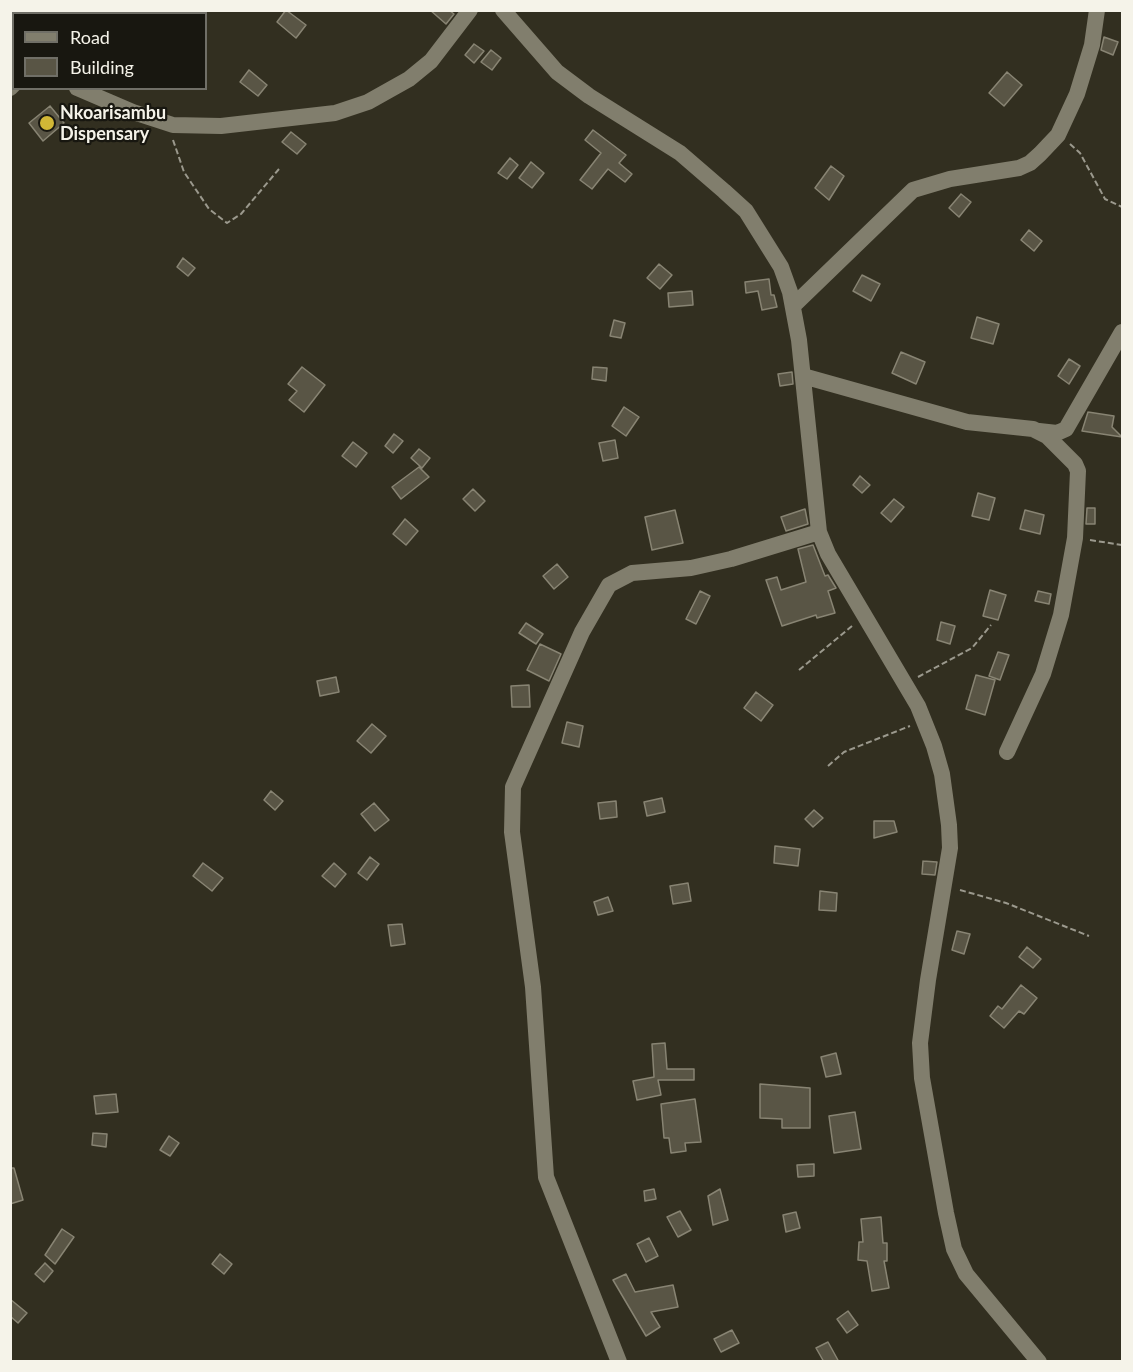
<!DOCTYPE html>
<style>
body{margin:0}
#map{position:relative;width:1133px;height:1372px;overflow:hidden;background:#322f20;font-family:Lato,sans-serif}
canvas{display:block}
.frame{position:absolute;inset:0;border:12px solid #f5f3e9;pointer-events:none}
.legend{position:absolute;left:12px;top:12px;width:195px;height:78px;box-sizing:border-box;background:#181710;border:2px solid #706f67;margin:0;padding:8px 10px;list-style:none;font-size:18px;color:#f5f3e9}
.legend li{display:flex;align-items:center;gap:12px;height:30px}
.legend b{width:30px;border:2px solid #706f67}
</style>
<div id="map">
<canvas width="1133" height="1372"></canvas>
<div class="frame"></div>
<ul class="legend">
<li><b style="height:8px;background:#817e6d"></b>Road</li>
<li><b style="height:16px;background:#595545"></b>Building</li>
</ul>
</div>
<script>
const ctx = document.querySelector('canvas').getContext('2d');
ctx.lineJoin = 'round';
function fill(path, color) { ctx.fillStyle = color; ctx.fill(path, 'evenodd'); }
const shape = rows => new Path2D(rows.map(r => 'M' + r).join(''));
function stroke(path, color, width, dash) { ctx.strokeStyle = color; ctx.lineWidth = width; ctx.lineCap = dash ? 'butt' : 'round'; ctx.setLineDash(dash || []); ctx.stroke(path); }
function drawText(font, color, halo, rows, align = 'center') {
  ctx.font = font + ' Lato,sans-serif'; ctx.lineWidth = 4.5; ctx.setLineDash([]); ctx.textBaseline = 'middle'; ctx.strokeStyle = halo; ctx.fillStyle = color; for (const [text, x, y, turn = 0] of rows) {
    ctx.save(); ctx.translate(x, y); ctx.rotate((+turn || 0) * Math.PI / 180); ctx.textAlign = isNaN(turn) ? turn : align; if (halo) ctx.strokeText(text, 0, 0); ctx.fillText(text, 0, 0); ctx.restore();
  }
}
const building = shape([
 [286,10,306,25,296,38,277,22,286,10],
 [430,10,449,10,454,14,446,24,430,10],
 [1104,37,1118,42,1113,55,1101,50,1104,37],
 [474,44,484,51,474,63,465,55,474,44],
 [491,50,501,58,492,70,481,62,491,50],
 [249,70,267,85,258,96,240,82,249,70],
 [1007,72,1022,85,1004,106,989,93,1007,72],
 [50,106,64,123,43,141,29,123,50,106],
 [593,130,626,155,619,163,632,174,625,182,608,169,592,189,580,180,601,153,585,140,593,130],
 [291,132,306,144,297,154,282,142,291,132],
 [510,158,518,165,507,179,498,173,510,158],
 [531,162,544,173,532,188,519,178,531,162],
 [831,166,844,176,829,200,815,188,831,166],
 [961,194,971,202,959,217,949,208,961,194],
 [1029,230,1042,241,1034,251,1021,240,1029,230],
 [183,258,195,268,188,276,177,267,183,258],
 [659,264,672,275,660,289,647,278,659,264],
 [862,275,880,284,871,301,853,291,862,275],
 [769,279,771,295,774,295,777,307,762,310,758,291,746,293,745,282,769,279],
 [692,291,693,305,669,307,668,293,692,291],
 [977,317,999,324,993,344,971,338,977,317],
 [614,320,625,323,621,338,610,336,614,320],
 [901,352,925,362,916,384,892,373,901,352],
 [1069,359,1080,366,1069,384,1058,376,1069,359],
 [302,367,325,385,304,412,289,400,297,391,288,384,302,367],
 [593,367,607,368,606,381,592,379,593,367],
 [792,372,793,384,780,386,778,374,792,372],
 [624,407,639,417,626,436,612,426,624,407],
 [1088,412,1114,416,1112,427,1122,437,1082,431,1088,412],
 [394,434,403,441,393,453,385,446,394,434],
 [615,440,618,458,603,461,599,443,615,440],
 [353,442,367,453,356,467,342,456,353,442],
 [419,449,430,458,422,468,411,458,419,449],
 [419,467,429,477,401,499,392,487,419,467],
 [860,476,870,485,862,493,853,485,860,476],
 [473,489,485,501,475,511,463,499,473,489],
 [978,493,995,498,989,520,972,516,978,493],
 [894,499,904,507,891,522,881,513,894,499],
 [1087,508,1095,508,1095,524,1086,524,1087,508],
 [805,509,808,524,786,531,781,517,805,509],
 [675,510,683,543,652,550,645,517,675,510],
 [1025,510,1044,515,1040,534,1020,529,1025,510],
 [405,519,418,531,406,545,393,534,405,519],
 [813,545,825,576,828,575,836,588,828,591,835,613,817,618,816,615,782,626,766,580,777,577,781,590,806,582,798,549,813,545],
 [557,564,568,577,554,589,543,576,557,564],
 [990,590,1006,595,998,620,983,616,990,590],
 [700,591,710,596,696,624,686,619,700,591],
 [1038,591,1051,594,1049,604,1035,601,1038,591],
 [941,622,955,626,950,644,937,640,941,622],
 [526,623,543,634,536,644,519,633,526,623],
 [540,644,561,654,549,681,527,670,540,644],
 [998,652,1009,655,1000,680,989,676,998,652],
 [976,675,995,680,985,715,966,709,976,675],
 [336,677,339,692,320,696,317,681,336,677],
 [529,685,530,707,512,707,511,686,529,685],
 [756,692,773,705,761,721,744,708,756,692],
 [567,722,583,726,579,747,562,743,567,722],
 [372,724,386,736,371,753,357,741,372,724],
 [271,791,283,801,275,810,264,800,271,791],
 [662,798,665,812,647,816,644,802,662,798],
 [616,801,617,817,600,819,598,803,616,801],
 [374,803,389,820,375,831,361,814,374,803],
 [814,810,823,818,813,827,805,819,814,810],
 [874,821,894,821,897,832,874,838,874,821],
 [775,846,800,849,798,866,774,863,775,846],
 [370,857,379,864,367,880,358,873,370,857],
 [923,861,937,862,935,875,922,874,923,861],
 [203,863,223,878,212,891,193,876,203,863],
 [334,863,346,874,335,887,322,876,334,863],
 [688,883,691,901,673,904,670,886,688,883],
 [820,891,837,893,836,911,819,910,820,891],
 [608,897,613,911,598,915,594,902,608,897],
 [402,924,405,944,391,946,388,925,402,924],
 [957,931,970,934,964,954,952,950,957,931],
 [1027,947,1041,959,1033,968,1019,957,1027,947],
 [1021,985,1037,998,1024,1014,1019,1011,1004,1028,990,1016,998,1006,1002,1009,1021,985],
 [665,1043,667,1069,694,1069,694,1080,658,1080,661,1095,637,1100,633,1081,654,1077,652,1044,665,1043],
 [836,1053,841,1074,826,1077,821,1057,836,1053],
 [760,1084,810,1088,810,1128,782,1128,782,1119,760,1118,760,1084],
 [116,1094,118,1112,96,1114,94,1096,116,1094],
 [695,1099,701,1142,685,1143,686,1151,671,1153,669,1138,664,1138,661,1104,695,1099],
 [855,1112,861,1149,834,1153,829,1116,855,1112],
 [93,1133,107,1134,106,1147,92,1145,93,1133],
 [169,1136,179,1143,170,1156,160,1150,169,1136],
 [814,1164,814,1176,798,1177,797,1165,814,1164],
 [10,1168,14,1168,23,1200,10,1204,10,1168],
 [654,1189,656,1199,645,1201,644,1191,654,1189],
 [720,1189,728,1220,713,1225,708,1196,720,1189],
 [680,1211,691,1230,678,1237,667,1217,680,1211],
 [796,1212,800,1228,786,1232,783,1215,796,1212],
 [881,1217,883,1243,887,1243,887,1261,884,1261,889,1288,872,1291,867,1261,858,1260,859,1242,863,1242,861,1219,881,1217],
 [62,1229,74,1237,55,1264,45,1255,62,1229],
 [649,1238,658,1256,646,1262,637,1244,649,1238],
 [220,1254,232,1264,224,1274,212,1264,220,1254],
 [45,1263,53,1271,44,1282,35,1274,45,1263],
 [626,1274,635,1292,673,1285,678,1307,651,1312,660,1327,646,1336,613,1280,626,1274],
 [10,1299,27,1313,18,1323,10,1316,10,1299],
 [848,1311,858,1325,847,1333,837,1319,848,1311],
 [732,1330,739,1343,721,1352,714,1339,732,1330],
 [828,1342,839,1362,824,1362,816,1348,828,1342]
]);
const path = shape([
 [173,140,184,172,209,209,227,223,241,214,279,169],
 [1070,144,1080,153,1105,199,1122,207],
 [1090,540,1122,545],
 [799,670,852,626],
 [918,677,972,648,991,625],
 [828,766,844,752,910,726],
 [960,890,1006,903,1089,936]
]);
const street = shape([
 [503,10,557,72,589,96,680,153,724,191,746,211,781,267,790,292,799,340,819,532,828,554,918,706,934,746,942,774,949,825,950,848,928,980,920,1043,922,1078,946,1213,954,1249,966,1274,1039,1362],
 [61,14,62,10],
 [10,88,14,84],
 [77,88,133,112,173,125,221,126,335,113,368,102,409,79,431,61,470,10],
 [793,306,913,190,950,179,1019,168,1030,163,1040,154,1058,135,1077,94,1092,45,1097,10],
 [803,376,967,422,1033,429,1047,436,1075,464,1078,471,1075,538,1061,615,1043,674,1007,752],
 [1039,431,1057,433,1066,429,1122,332],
 [619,1362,546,1177,533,987,512,832,513,787,582,632,609,585,632,573,691,568,731,559,819,532]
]);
const markers = [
 [47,123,8,"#d1b736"]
];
const poiNames = [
 ["Nkoarisambu",60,113],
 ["Dispensary",60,134]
];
fill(building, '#595545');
stroke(building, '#888473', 1.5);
stroke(path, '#9b998d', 2, [6, 3]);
stroke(street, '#817e6d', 16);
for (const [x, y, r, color] of markers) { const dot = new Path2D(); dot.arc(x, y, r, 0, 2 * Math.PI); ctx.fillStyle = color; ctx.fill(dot); stroke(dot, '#181710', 2); }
drawText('bold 18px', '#f5f3e9', '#181710', poiNames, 'left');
</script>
